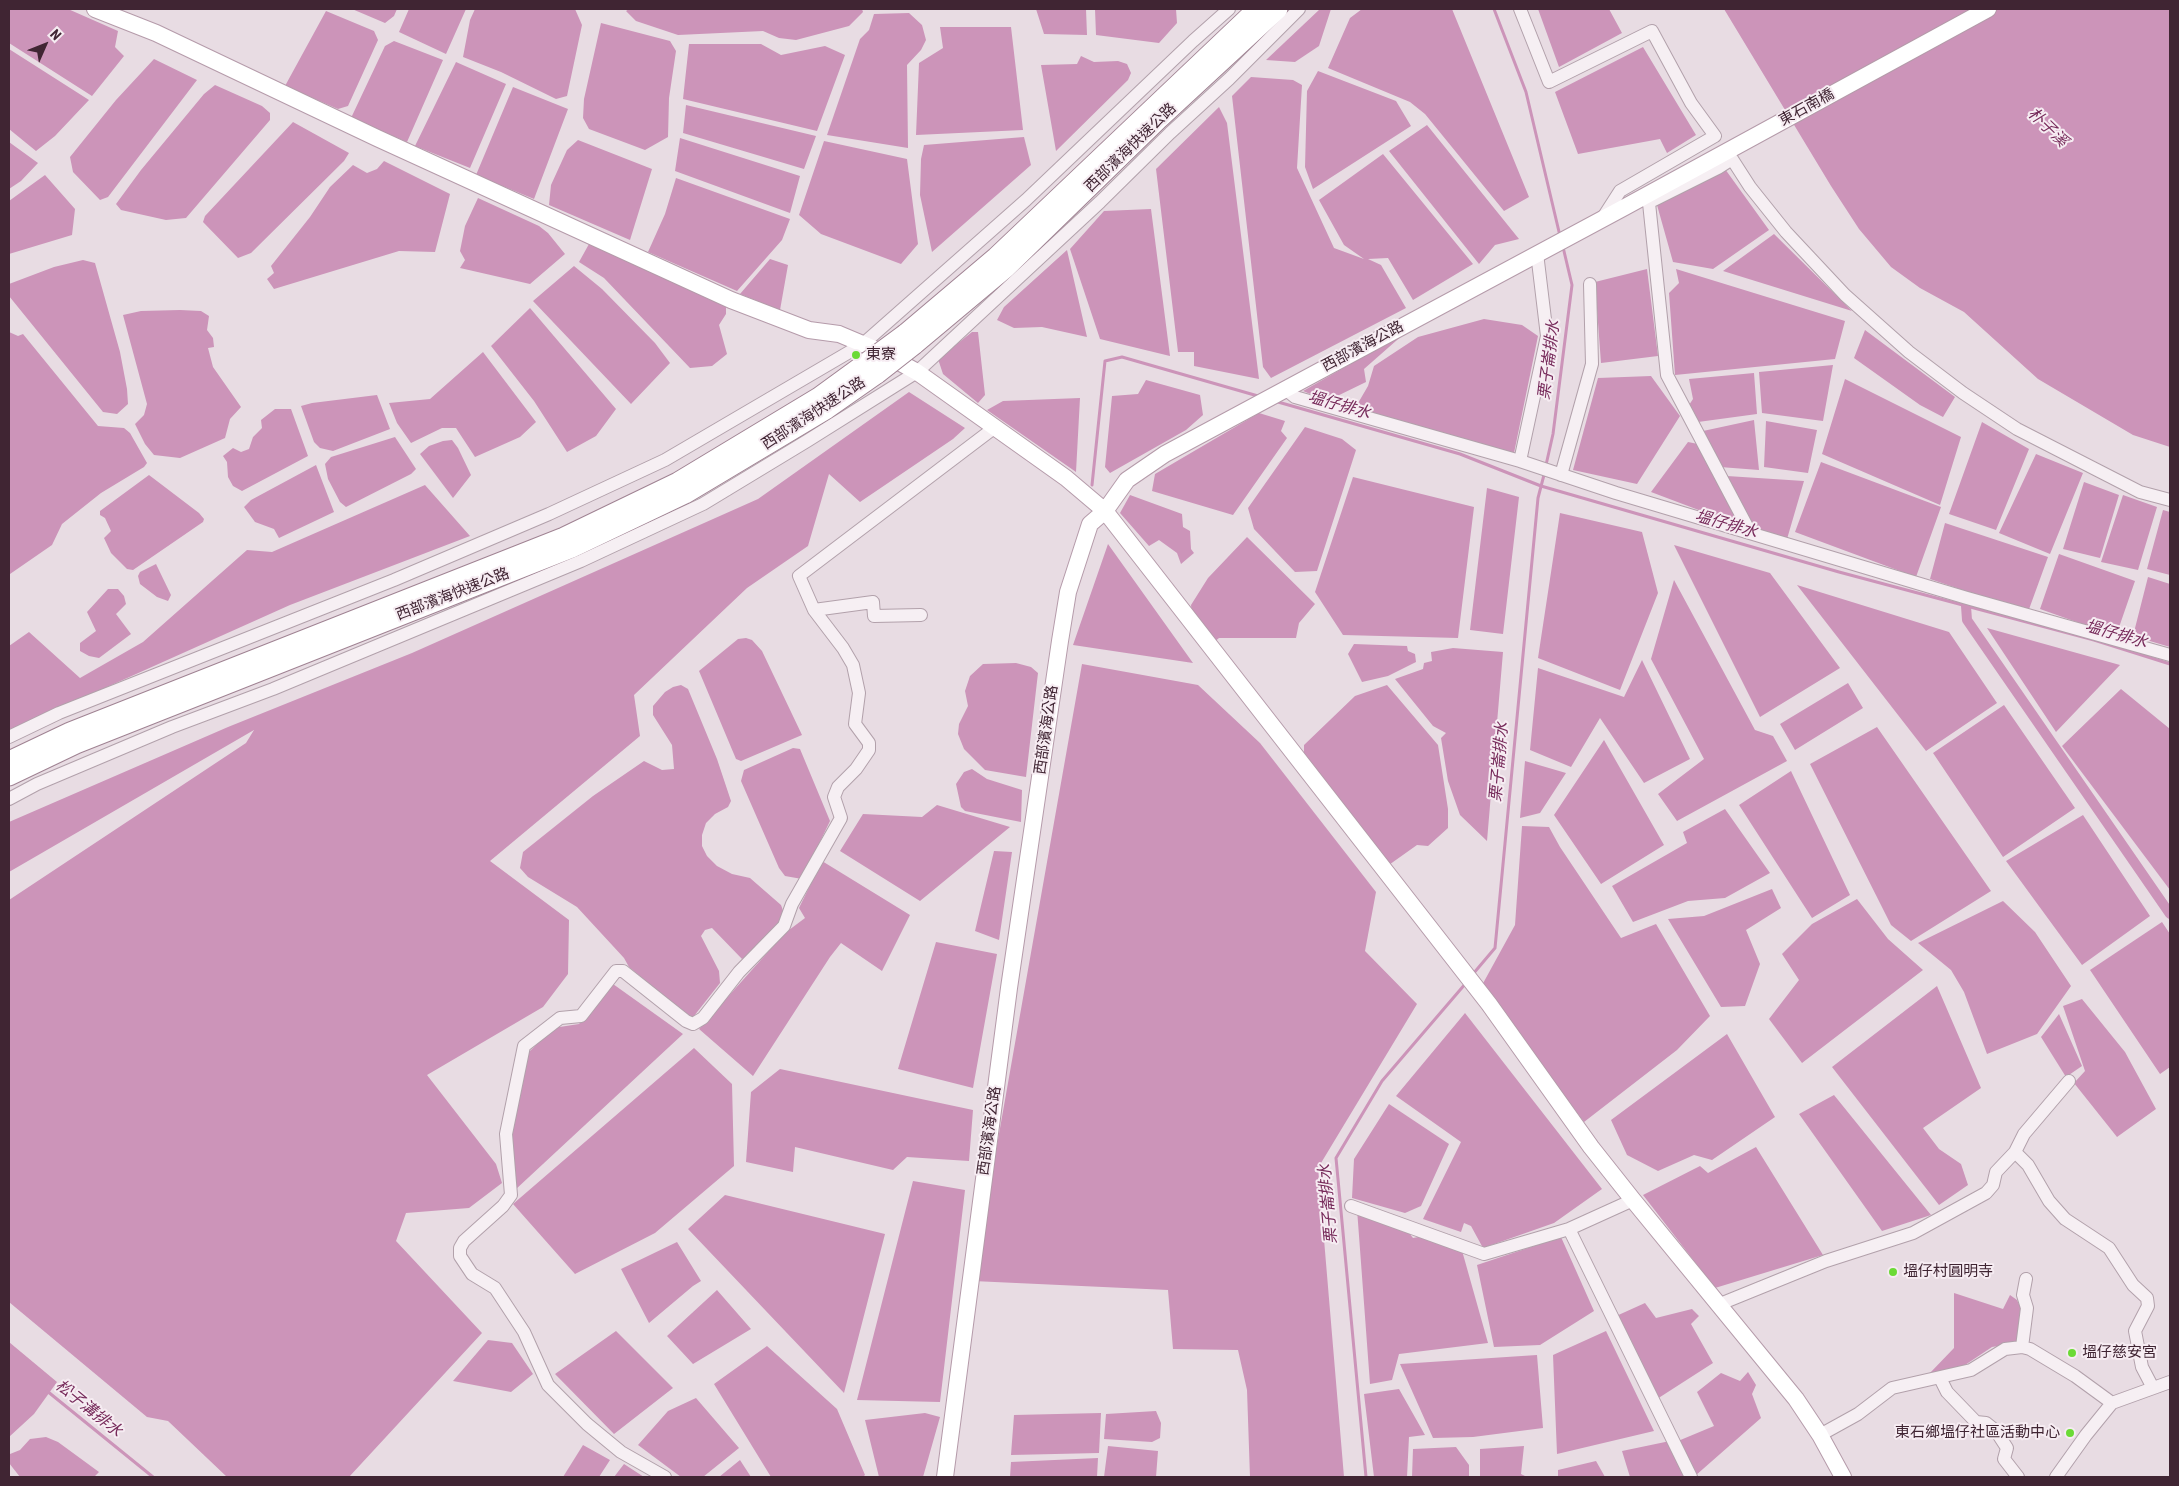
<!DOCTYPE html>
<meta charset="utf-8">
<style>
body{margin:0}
#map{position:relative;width:2179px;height:1486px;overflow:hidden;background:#e8dce3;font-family:"Roboto Condensed",sans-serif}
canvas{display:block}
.frame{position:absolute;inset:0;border:10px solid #402533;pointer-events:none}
.north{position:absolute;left:20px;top:20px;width:50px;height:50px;-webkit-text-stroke:4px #f6ecf2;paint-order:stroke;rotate:46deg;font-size:14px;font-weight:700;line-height:20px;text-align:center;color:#402533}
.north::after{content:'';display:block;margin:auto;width:18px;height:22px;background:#402533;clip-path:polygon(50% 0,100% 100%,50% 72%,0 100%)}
</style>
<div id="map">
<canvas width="2179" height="1486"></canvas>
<div class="frame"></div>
<div class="north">N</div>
</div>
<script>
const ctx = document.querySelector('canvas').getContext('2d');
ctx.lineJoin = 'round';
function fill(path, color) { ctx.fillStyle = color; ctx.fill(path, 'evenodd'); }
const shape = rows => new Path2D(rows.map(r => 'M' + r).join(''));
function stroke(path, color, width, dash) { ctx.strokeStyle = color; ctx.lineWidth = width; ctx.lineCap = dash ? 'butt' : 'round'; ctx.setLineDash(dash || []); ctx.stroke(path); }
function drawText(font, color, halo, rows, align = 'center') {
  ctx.font = font + ' "Roboto Condensed","Noto Sans TC",sans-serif'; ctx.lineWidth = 4; ctx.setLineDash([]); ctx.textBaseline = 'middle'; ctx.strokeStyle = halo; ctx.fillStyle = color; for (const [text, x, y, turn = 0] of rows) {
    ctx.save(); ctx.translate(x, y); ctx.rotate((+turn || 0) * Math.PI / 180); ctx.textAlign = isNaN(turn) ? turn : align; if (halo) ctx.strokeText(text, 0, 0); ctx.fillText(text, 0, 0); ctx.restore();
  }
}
const water = shape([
 [10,9,68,9,118,31,115,47,124,56,92,96,9,43],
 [352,9,397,9,394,16,385,23],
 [409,9,466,9,446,54,399,32],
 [475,9,575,9,582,25,567,96,556,99,501,72,463,57,470,20],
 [629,9,862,9,863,12,849,26,796,40,779,38,763,31,678,35,636,21,626,11],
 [1036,9,1086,9,1087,35,1044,34],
 [1095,9,1176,9,1177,23,1159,43,1096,35],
 [1320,9,1331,9,1319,46,1295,62,1266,60],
 [1362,9,1452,9,1529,197,1504,211,1425,114,1410,102,1328,68,1350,18],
 [1538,9,1609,9,1622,33,1559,67],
 [1724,9,2170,9,2170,447,2133,435,2038,379,1964,312,1920,288,1891,267,1859,229,1831,186],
 [326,11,374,31,378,40,348,106,338,109,285,86],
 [909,13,922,25,926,40,921,50,907,65,908,148,827,135,860,39,869,30,874,14],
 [601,23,670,41,676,51,669,98,668,137,645,150,589,129,583,118,584,99],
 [940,27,1011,27,1023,130,916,135,919,63,943,48],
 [394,41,443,60,407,142,351,118,385,46],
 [689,44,761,44,781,55,825,46,845,55,817,131,683,99],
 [1643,47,1696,135,1667,153,1660,139,1578,154,1555,92],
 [9,49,89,100,55,136,36,151,9,129],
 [1081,56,1094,62,1118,61,1127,64,1131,73,1128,80,1056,151,1041,65,1077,64],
 [154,59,197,80,108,197,100,200,73,172,70,157,116,100],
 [456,62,506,84,470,168,415,146],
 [1318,71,1396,101,1411,126,1313,189,1305,167,1307,91],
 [1251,77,1293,80,1302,85,1297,168,1334,248,1364,259,1344,245,1319,200,1383,154,1473,264,1413,300,1388,258,1368,259,1381,265,1406,308,1271,378,1263,367,1232,96],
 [215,85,262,106,270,113,270,120,186,218,166,220,121,210,116,204,141,170,204,94],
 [513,87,568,109,534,199,476,175],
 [686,105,816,136,804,169,683,133],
 [1219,107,1227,123,1259,379,1194,366,1194,352,1178,352,1156,169],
 [293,122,349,153,344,161,251,253,238,258,203,222,205,216],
 [1427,125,1519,239,1495,245,1479,264,1389,151],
 [1024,137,1031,165,932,252,920,195,921,159,924,145],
 [680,138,800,176,790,213,675,171],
 [578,140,652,169,630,240,549,205,551,185,567,150],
 [824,141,907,159,918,244,901,264,821,234,799,215],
 [9,142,38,163,21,181,9,189],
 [384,161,450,194,435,252,399,251,274,289,267,279,274,273,271,266,310,217,330,187,353,165,367,173,377,169],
 [1725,169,1769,230,1713,269,1673,262,1657,205],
 [45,175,75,209,72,235,9,254,9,201],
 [676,178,790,219,782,240,737,291,648,252,665,214],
 [478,198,539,226,548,233,565,254,530,284,460,268,465,260,460,251,465,226],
 [1151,209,1170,356,1100,339,1070,249,1104,211],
 [1774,234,1852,311,1723,271],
 [589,244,726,305,726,314,719,325,727,354,712,366,690,368,604,278,579,262],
 [1067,250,1087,337,1042,327,1014,328,997,320,1004,307],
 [770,259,788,265,780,310,740,294],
 [83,260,95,263,120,352,127,389,128,404,117,414,103,412,9,296,9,284,54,267],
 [574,266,602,289,655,343,670,363,631,404,533,301],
 [1647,269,1658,356,1601,363,1595,282],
 [1676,269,1845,321,1835,359,1675,375,1669,293,1679,283],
 [530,308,616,409,596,436,567,452,534,401,491,346],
 [180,310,201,311,209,316,207,330,213,338,214,347,208,348,213,367,241,407,230,419,225,438,180,458,154,455,145,444,135,424,144,415,147,404,123,315,141,311],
 [1484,319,1522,325,1538,336,1514,453,1354,410,1368,386,1374,366,1418,337],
 [1865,330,1955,397,1943,417,1920,405,1854,358],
 [9,332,18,336,23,334,98,426,124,428,130,433,147,463,144,467,101,493,62,524,52,545,10,574,9,573],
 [972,332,978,332,985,395,978,403,943,374,938,359],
 [1405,333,1364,369,1366,382,1327,401,1303,391],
 [483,352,536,422,520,437,475,457,456,428,442,428,411,443,397,423,389,403,430,399],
 [1833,365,1823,421,1762,413,1759,372],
 [1754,373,1757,414,1698,422,1689,405,1693,399,1689,379],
 [1651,376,1680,416,1637,484,1573,470,1598,378],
 [1845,379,1961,437,1940,505,1822,454],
 [1146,380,1200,395,1203,415,1186,430,1110,473,1105,467,1112,396,1138,394],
 [909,392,965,428,953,439,860,502,829,474,808,546,747,588,634,695,640,736,490,861,569,920,568,974,543,1007,427,1075,496,1164,502,1183,469,1208,406,1213,396,1241,482,1333,349,1477,227,1477,168,1421,147,1417,9,1302,9,900,246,743,254,730,9,872,9,822,228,727,412,653,758,499],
 [377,395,390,429,333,451,320,448,314,442,301,406,312,403],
 [1080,398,1076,472,987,410,1003,401],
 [275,409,291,409,308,456,242,491,233,486,228,477,227,462,223,456,233,448,241,452,249,449,253,437,262,428,261,420],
 [1259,413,1285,421,1281,431,1287,438,1233,515,1152,491,1155,474],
 [1754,420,1759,470,1720,467,1703,431],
 [1766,421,1817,430,1808,473,1764,467],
 [1982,422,2029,449,1996,530,1949,514],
 [1305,427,1342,439,1356,450,1317,571,1295,572,1254,529,1248,508],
 [395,437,416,469,411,474,346,507,340,502,328,479,325,464,331,457],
 [452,440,458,448,471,475,453,498,420,454,429,446,443,441],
 [1688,442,1698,444,1741,526,1651,492],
 [2036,454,2083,473,2050,554,1999,533],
 [1821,462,1941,507,1916,577,1795,532],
 [316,465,334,512,279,538,274,529,255,522,244,507,251,500],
 [149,475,199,513,204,519,203,522,133,570,127,569,111,553,104,538,111,531,105,518,100,515,100,511],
 [1727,476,1804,481,1787,539,1754,529],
 [1353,477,1474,507,1458,638,1343,635,1315,592],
 [2084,482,2119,495,2100,558,2063,549],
 [425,485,470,536,290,605,9,731,9,646,29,632,80,678,143,642,247,550,272,552],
 [1487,488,1519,497,1503,634,1470,630],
 [1130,495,1182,514,1183,527,1190,531,1191,549,1194,553,1181,564,1177,553,1159,540,1149,546,1120,513],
 [2123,495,2157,507,2138,570,2101,562],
 [2163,510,2170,512,2170,575,2147,569],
 [1560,513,1642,532,1658,593,1620,690,1538,658],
 [1945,523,2048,557,2028,612,1930,579],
 [1247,537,1315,604,1299,623,1296,638,1219,638,1213,643,1192,615,1191,605,1208,578],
 [1108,544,1193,663,1073,645],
 [1674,545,1770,573,1840,668,1760,717],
 [2059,554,2135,581,2116,636,2040,609],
 [156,564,171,595,168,601,157,597,140,584,138,576,140,572],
 [2148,577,2170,584,2170,647,2133,636],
 [1674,580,1755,730,1773,736,1787,761,1677,821,1658,794,1704,759,1651,659],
 [1797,585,1949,632,1997,703,1926,751],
 [108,589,118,589,124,596,126,604,116,614,131,634,99,658,89,656,80,651,80,643,96,631,87,612],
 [1987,628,2120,665,2056,732],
 [746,638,752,640,762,651,802,735,741,761,736,759,699,671,738,639],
 [1354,644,1407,646,1408,651,1415,654,1416,662,1388,676,1362,682,1348,654],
 [1453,648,1503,652,1487,841,1460,815,1448,781,1441,738,1446,733,1433,726,1395,679,1423,669,1424,663,1432,661,1431,652],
 [1642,660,1690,759,1644,783,1600,718,1571,767,1530,750,1538,668,1624,697],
 [1016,663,1031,667,1038,673,1026,777,985,770,964,749,958,734,959,724,968,706,965,691,970,676,983,664],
 [1082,664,1198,685,1260,743,1376,892,1365,951,1417,1004,1318,1168,1344,1477,1250,1477,1247,1390,1238,1350,1173,1349,1168,1290,973,1281],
 [1848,683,1863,708,1795,750,1780,724],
 [681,685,688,689,717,759,731,801,728,807,715,814,706,823,702,835,702,846,707,856,717,866,732,874,750,878,781,905,785,916,747,956,742,959,712,928,705,930,701,936,719,971,720,983,694,1016,690,1018,629,967,624,958,577,907,528,877,520,868,523,852,593,796,644,761,662,770,674,769,672,745,653,715,653,706,665,692,673,687],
 [1387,685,1438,745,1448,809,1448,828,1428,846,1417,845,1386,867,1304,762,1304,745,1355,696],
 [2121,689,2170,729,2170,890,2062,746],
 [2004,705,2075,808,2003,857,1933,753],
 [1877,727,1991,891,1911,941,1891,925,1810,764],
 [1604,740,1664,845,1601,884,1554,815],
 [793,748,800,749,830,821,802,879,785,876,779,868,741,781,744,770],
 [1525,761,1566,773,1540,813,1520,818],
 [972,769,987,779,1022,790,1021,822,965,811,961,807,956,784,964,772],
 [1791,771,1850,895,1812,918,1739,805],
 [937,805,1010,827,920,901,840,851,863,814,922,817],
 [1725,809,1770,873,1725,898,1688,901,1633,922,1612,886,1687,843,1683,832],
 [2083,815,2150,916,2082,965,2006,861],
 [1522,826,1549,827,1560,847,1621,938,1656,924,1710,1016,1677,1050,1584,1122,1481,987,1515,925],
 [994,851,1012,852,999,940,975,931],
 [822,861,910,915,882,971,841,943,830,957,753,1076,699,1029,785,933,805,918,799,908],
 [1772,889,1781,908,1746,930,1760,964,1745,1006,1721,1007,1668,919,1704,916],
 [1857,899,1888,939,1923,970,1802,1063,1769,1019,1799,980,1782,954,1812,924],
 [2003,901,2035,932,2071,986,2037,1034,1987,1054,1964,992,1951,970,1918,943],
 [2162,922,2170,934,2170,1067,2160,1074,2090,970],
 [936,942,997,954,973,1088,898,1069],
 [613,984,683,1034,515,1190,510,1135,528,1053,553,1028,579,1024],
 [1937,986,1981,1088,1923,1128,1939,1149,1961,1164,1968,1185,1939,1205,1832,1067],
 [2082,999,2125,1052,2156,1109,2117,1137,2074,1083,2085,1071,2063,1006],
 [1465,1013,1602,1189,1554,1223,1483,1248,1471,1226,1464,1223,1461,1232,1423,1219,1461,1142,1396,1096],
 [2059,1014,2082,1066,2066,1077,2041,1037],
 [1727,1034,1775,1117,1712,1160,1694,1155,1658,1171,1627,1155,1611,1120],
 [694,1048,732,1084,734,1166,655,1233,575,1274,513,1204],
 [780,1069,973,1110,969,1161,907,1157,893,1170,795,1147,793,1172,746,1162,751,1092],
 [1834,1095,1931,1215,1882,1231,1799,1114],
 [1389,1104,1449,1144,1421,1206,1405,1213,1352,1198,1354,1159],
 [1756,1147,1823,1255,1715,1288,1643,1195,1700,1166,1708,1173],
 [913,1181,965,1190,940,1402,857,1400],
 [725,1195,885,1234,844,1393,688,1229],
 [1357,1209,1402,1224,1413,1238,1428,1235,1461,1247,1488,1343,1399,1354,1392,1380,1370,1384],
 [1561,1237,1594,1311,1540,1345,1494,1347,1477,1265],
 [677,1242,701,1281,693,1286,649,1323,621,1269],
 [717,1290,751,1329,693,1364,667,1336],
 [1954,1293,2003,1309,2010,1295,2017,1300,2022,1310,2017,1343,1992,1347,1965,1365,1929,1374,1954,1348],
 [1645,1303,1656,1318,1692,1309,1699,1316,1691,1324,1713,1363,1657,1399,1614,1317],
 [616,1331,673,1388,614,1434,555,1374],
 [1606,1331,1654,1431,1557,1454,1553,1355],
 [488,1340,512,1343,533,1374,511,1392,453,1381],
 [9,1342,57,1382,34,1414,9,1437],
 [767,1346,837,1409,865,1475,863,1477,771,1477,714,1384],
 [1537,1355,1543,1428,1473,1437,1433,1438,1400,1364],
 [1748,1372,1756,1385,1752,1394,1761,1418,1695,1476,1678,1441,1714,1426,1697,1392,1721,1373,1740,1381],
 [1399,1389,1425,1435,1409,1437,1407,1477,1374,1477,1364,1394],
 [696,1398,739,1448,703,1477,681,1477,638,1445,668,1411],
 [1156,1411,1161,1423,1160,1438,1152,1442,1104,1439,1106,1414],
 [925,1413,940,1417,923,1477,879,1477,865,1420],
 [1101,1413,1099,1453,1011,1455,1014,1415],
 [46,1437,58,1442,99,1472,94,1477,20,1477,9,1463,10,1454,20,1450,30,1439],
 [1670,1441,1689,1477,1630,1477,1622,1451],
 [583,1445,610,1460,599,1477,563,1477],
 [1108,1446,1158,1451,1156,1477,1104,1477],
 [1524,1446,1521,1474,1527,1477,1480,1477,1480,1449],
 [1456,1447,1469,1465,1469,1477,1412,1477,1413,1449],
 [1098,1458,1097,1477,1010,1477,1011,1462],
 [740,1460,751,1477,719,1477],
 [1596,1461,1605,1477,1558,1477,1558,1470],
 [624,1464,644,1477,614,1477]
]);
const stream = shape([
 [1494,9,1526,92,1560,236],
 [1278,402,1460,454,1541,486,1839,572,2094,640,2170,664],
 [1546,465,1553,434,1572,285,1563,247],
 [1092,485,1105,361,1122,357,1258,396],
 [1473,974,1495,948,1538,498,1545,471],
 [47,1391,153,1477],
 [1366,1477,1336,1158,1382,1081,1466,983]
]);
const canal = shape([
 [1966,606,1967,620,2170,914]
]);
const minor = shape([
 [1520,9,1549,82,1652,31,1691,103,1715,136,1620,191,1602,219],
 [1648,203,1718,168,1732,159,1750,187,1786,232,1845,295,1909,352,1963,393,2017,429,2140,492,2170,500],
 [1649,203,1667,375,1750,532],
 [1285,389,1295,397,1520,461,1616,493,1967,598,2170,655],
 [1520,461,1547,336,1537,253],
 [1561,475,1592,364,1590,284],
 [814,610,873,602,874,616,921,615],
 [9,737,59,713,394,580,549,514,665,460,863,344,1026,200,1193,41,1229,9],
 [9,799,37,784,172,727,273,689,581,561,703,504,807,441,917,372,1100,202,1170,133,1229,79,1299,9],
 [2015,1152,2028,1165,2049,1201,2065,1219,2109,1248,2133,1285,2147,1298,2148,1306,2135,1331,2142,1367,2153,1388],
 [1351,1206,1484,1254,1569,1229,1633,1200],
 [1569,1229,1691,1477],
 [1720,1304,1826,1261,1913,1233,1986,1193,1993,1185,1996,1172,2015,1152,2024,1134,2069,1081],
 [2022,1347,2027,1308,2023,1295,2026,1279],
 [1940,1378,1947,1392,1976,1422,1986,1423,1996,1431,2007,1448,2004,1459,2018,1477],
 [1820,1435,1858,1414,1892,1388,1971,1370,2005,1349,2022,1347,2030,1349,2075,1376,2112,1403],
 [665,1477,621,1452,587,1424,548,1385,524,1332,495,1288,472,1274,460,1256,460,1248,464,1241,503,1206,511,1195,506,1134,524,1046,560,1018,581,1016,616,971,623,971,686,1021,693,1024,703,1018,739,972,784,926,792,904,841,818,834,797,838,787,856,769,869,750,869,743,855,724,859,693,853,665,843,648,814,610,799,576,994,428],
 [2056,1477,2086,1435,2112,1403,2170,1382]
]);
const major = shape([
 [95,9,156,33,377,138,731,300,809,330,839,334,877,350,917,372,1066,478,1105,511,1489,1004,1591,1147,1633,1200,1796,1399,1820,1435,1843,1477],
 [945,1477,1009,988,1060,641,1068,592,1090,524,1105,511,1127,480,1165,454,1625,207,1988,9]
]);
const highway = shape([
 [905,334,996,257,1257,9],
 [914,345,1006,268,1159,119,1278,9],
 [9,761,70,732,564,537,678,482,819,397,867,362],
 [9,776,76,744,572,548,685,494,827,409,877,374]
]);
const highwayBridge = shape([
 [867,362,905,334],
 [877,374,914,345]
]);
const markers = [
 [856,355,5,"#6bda35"],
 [1893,1272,5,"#6bda35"],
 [2072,1353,5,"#6bda35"],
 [2070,1433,5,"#6bda35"]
];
const streetNames = [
 ["東石南橋",1807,108,-29],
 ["西部濱海快速公路",1131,148,-44],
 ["西部濱海公路",1363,347,-28],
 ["西部濱海快速公路",814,414,-33],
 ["西部濱海快速公路",453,595,-21],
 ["西部濱海公路",1047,730,-82],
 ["西部濱海公路",990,1131,-82]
];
const poiNames = [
 ["東寮",866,355],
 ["塭仔村圓明寺",1903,1272],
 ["塭仔慈安宮",2082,1353],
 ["東石鄉塭仔社區活動中心",2060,1433,"right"]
];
const waterNames = [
 ["朴子溪",2047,128,44],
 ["栗子崙排水",1550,360,-83],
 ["塭仔排水",1339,406,16],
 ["塭仔排水",1726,525,16],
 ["塭仔排水",2116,635,16],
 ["栗子崙排水",1500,762,-85],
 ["栗子崙排水",1329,1204,-95],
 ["松子溝排水",88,1409,39]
];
fill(water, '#cc94b9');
stroke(stream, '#cc94b9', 3);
stroke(canal, '#cc94b9', 10);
stroke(minor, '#b2a1ab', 14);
stroke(major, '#b59baa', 18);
stroke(highway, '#a08393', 21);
stroke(minor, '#f6eff3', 12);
stroke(major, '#fff', 16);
stroke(highway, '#fff', 19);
stroke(highwayBridge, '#a08393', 21, []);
stroke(highwayBridge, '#fff', 19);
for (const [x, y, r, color] of markers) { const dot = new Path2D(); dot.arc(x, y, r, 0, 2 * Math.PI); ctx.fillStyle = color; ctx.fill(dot); stroke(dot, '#f6ecf2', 2); }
drawText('15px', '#402533', '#f6ecf2', streetNames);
drawText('15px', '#402533', '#f6ecf2', poiNames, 'left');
drawText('italic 16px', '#772b5b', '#f6ecf2', waterNames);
</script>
